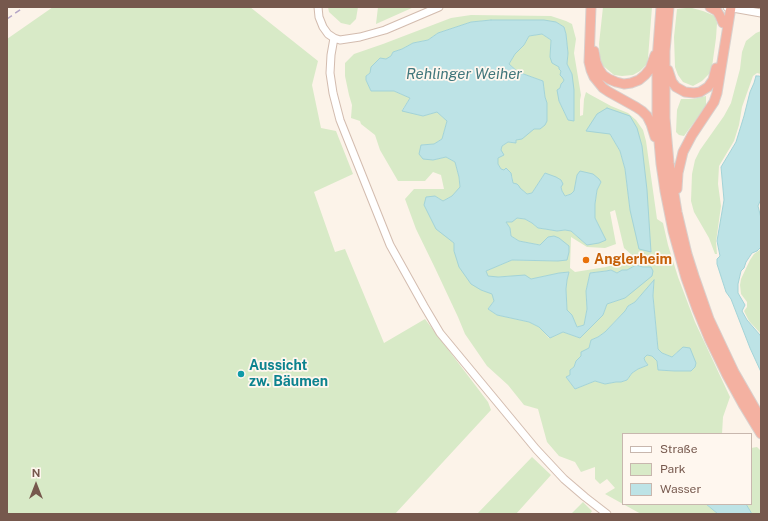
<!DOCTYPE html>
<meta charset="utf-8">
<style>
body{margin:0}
#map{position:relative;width:768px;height:521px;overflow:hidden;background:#fcf3e9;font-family:"Public Sans",sans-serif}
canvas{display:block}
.frame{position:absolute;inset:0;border:8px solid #76584d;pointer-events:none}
.legend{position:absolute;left:622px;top:433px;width:130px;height:72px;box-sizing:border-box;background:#fff7ef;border:1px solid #c8b7ae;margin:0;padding:5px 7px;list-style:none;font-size:12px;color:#76584d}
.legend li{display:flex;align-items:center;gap:8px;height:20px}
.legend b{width:20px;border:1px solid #c8b7ae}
.north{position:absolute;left:16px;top:465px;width:40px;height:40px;-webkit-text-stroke:3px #fff7ef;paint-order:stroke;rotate:0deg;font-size:11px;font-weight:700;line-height:16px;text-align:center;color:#76584d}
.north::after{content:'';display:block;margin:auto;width:14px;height:18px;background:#76584d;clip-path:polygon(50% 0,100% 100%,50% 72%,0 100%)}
</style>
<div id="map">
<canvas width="768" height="521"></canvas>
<div class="frame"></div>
<ul class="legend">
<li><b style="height:5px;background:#fff"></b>Straße</li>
<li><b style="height:11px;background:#d8eac7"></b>Park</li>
<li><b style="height:11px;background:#bde3e6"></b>Wasser</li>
</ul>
<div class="north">N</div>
</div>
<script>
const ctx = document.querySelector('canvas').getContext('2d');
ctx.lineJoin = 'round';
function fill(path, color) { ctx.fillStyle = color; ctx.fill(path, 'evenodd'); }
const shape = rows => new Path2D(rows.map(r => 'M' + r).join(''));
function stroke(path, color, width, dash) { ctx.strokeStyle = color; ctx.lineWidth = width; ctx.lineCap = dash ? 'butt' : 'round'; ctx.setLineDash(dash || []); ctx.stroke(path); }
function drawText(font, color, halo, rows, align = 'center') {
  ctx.font = font + ' "Public Sans",sans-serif'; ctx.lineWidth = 3.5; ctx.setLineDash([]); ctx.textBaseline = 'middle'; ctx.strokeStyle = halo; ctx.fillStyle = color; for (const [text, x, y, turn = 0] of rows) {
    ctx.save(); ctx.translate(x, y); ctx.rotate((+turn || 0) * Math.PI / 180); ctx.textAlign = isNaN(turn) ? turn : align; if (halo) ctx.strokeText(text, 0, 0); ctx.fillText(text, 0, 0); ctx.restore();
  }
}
const green = shape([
 [53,7,250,7,318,61,312,85,321,128,336,131,353,174,314,192,335,252,345,249,384,343,425,319,488,402,491,410,395,514,7,514,7,39],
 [328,7,358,7,356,19,350,25,341,23,329,12],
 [378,7,414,7,376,24],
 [603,7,652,7,648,58,647,64,640,71,633,75,622,76,614,75,601,64,600,58,599,44],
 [686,8,692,8,703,11,715,16,717,23,716,38,712,67,710,73,702,81,693,86,683,82,678,75,675,67,674,37,677,9],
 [471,15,551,16,566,21,572,24,576,39,574,53,581,95,580,100,580,116,583,115,584,99,586,92,589,94,611,106,628,113,636,120,643,130,646,141,657,219,663,223,668,245,678,277,695,322,730,397,723,417,722,434,623,434,623,504,706,504,718,514,641,514,605,494,615,488,607,479,600,484,595,479,595,467,581,472,575,462,559,456,547,442,538,409,524,405,508,385,487,366,465,334,458,317,435,268,416,229,405,199,414,189,444,189,441,175,433,172,425,181,398,181,380,150,375,135,361,124,360,121,351,118,352,105,349,95,345,76,345,63,354,54,383,44,451,18],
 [491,20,556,22,564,27,566,34,568,53,567,64,572,74,568,120,559,101,560,88,561,84,563,82,564,80,561,71,559,67,550,57,551,40,542,34,529,36,524,45,515,54,509,64,518,72,543,81,545,97,547,104,547,116,522,138,516,140,513,143,508,142,502,146,498,158,498,164,501,169,504,170,512,176,513,184,527,194,532,193,545,173,561,187,562,191,564,196,571,194,575,191,577,175,601,182,597,190,595,204,595,218,598,224,587,245,571,231,565,230,557,231,538,228,532,223,525,219,517,218,506,222,510,228,511,236,519,241,541,245,548,237,557,261,512,260,486,271,488,277,498,277,508,276,531,279,559,273,569,272,567,280,566,289,567,310,572,315,576,327,584,325,587,309,586,291,590,273,606,271,611,270,617,273,622,270,627,270,636,265,643,267,651,267,625,298,607,304,603,315,580,338,563,332,549,338,539,327,529,322,497,315,488,309,494,301,492,293,481,290,454,251,454,243,430,215,424,205,435,196,443,201,452,196,460,188,459,177,455,162,446,157,433,160,421,145,434,144,442,139,447,121,437,112,423,116,402,110,410,98,394,91,371,91,366,80,366,76,391,56,393,52,402,49,413,43,428,40,438,33,471,22],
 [610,134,642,146,630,210,625,169,620,151],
 [615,210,624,248,634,257,635,262,626,261,606,267,575,272,570,268,571,237,587,247,605,248,616,244,610,212],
 [654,281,653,296,658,349,662,353,672,357,677,352,691,371,675,371,658,370,657,361,652,356,647,355,644,358,645,361,648,365,638,369,632,373,627,380,621,382,616,382,605,384,595,381,575,389,566,377,570,375,570,370,574,367,576,361,589,348,591,340,598,337,605,332,625,311,628,306,635,302],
 [761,31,761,74,757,73,753,76,742,107,739,125,734,141,719,166,718,184,721,206,716,242,717,254,715,254,709,238,694,212,691,201,692,174,695,160,700,150,724,116,731,103,740,69,742,52,746,41,756,33],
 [706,96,706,106,684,136,679,135,676,132,677,110,681,99,693,99],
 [761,249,761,334,749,321,744,311,747,307,747,302,741,294,740,285,741,279,750,260,754,254],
 [757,447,761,451,761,514,752,514,746,504,751,504,751,448],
 [532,457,551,475,516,514,477,514],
 [583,502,592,511,590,514,571,514]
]);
const water = shape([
 [491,20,544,20,556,22,564,27,566,34,568,53,567,64,572,74,574,90,574,121,568,120,559,101,557,90,560,88,561,84,563,82,564,80,562,77,560,75,561,71,559,69,559,67,552,63,550,57,551,40,542,34,529,36,524,45,515,54,509,64,518,72,543,81,545,97,547,103,547,121,545,125,540,129,534,129,522,139,516,140,516,143,508,142,502,146,501,150,504,155,498,158,498,164,501,169,504,170,506,168,511,173,513,183,517,184,519,186,520,188,527,194,532,193,545,173,556,177,561,180,563,184,561,187,562,191,565,196,571,194,574,191,577,175,580,171,593,174,599,179,601,182,597,190,595,204,595,218,606,240,599,243,587,245,571,231,565,230,557,231,545,229,538,228,532,223,525,219,517,218,512,222,506,222,510,228,511,236,519,241,540,245,548,237,554,236,559,238,569,246,569,252,567,260,558,261,512,260,486,271,488,276,498,277,525,275,531,279,559,273,569,272,567,280,566,289,567,310,572,315,577,327,584,325,587,309,586,291,590,273,606,271,611,270,617,273,622,270,627,270,636,265,643,267,651,267,653,271,652,276,625,298,607,304,603,315,580,338,563,332,550,338,539,327,529,322,497,315,488,309,494,301,492,294,481,290,471,284,459,267,454,251,454,243,436,229,424,205,426,197,435,196,443,201,452,196,460,187,459,177,455,162,446,157,433,160,423,159,419,154,421,145,434,144,442,139,447,121,437,112,423,116,402,111,410,98,394,91,371,91,366,80,366,76,370,73,371,67,380,58,386,59,391,56,393,52,402,49,413,43,428,40,438,33,471,22,491,20],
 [756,76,759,76,761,77,761,199,758,206,761,218,761,247,757,251,752,253,746,262,744,268,741,271,738,284,738,293,745,305,742,311,747,320,760,335,761,337,761,372,750,348,731,299,726,292,717,264,717,259,720,256,717,241,724,200,721,167,736,142,744,116,750,92,754,83,756,76],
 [607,108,630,116,637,128,642,146,647,190,651,252,639,249,630,210,625,169,620,151,610,134,586,131,597,114,607,108],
 [654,280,653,296,658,349,662,353,672,357,683,347,690,348,696,363,695,367,691,371,675,371,658,370,657,361,652,356,647,355,644,358,645,361,648,365,638,369,632,373,627,380,621,382,616,382,605,384,595,381,575,389,566,377,570,375,570,370,574,367,576,361,581,356,581,352,589,348,591,340,598,337,605,332,625,311,628,306,635,302,654,280],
 [706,504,746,504,752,514,718,514,706,504]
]);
const secondary = shape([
 [318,7,319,17,323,27,328,34,334,38,340,40,360,37,385,30,439,7],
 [727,7,761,13],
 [334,38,331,55,330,73,333,93,340,120,390,245,424,306,440,333,536,449,564,479,585,497,607,514]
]);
const highway = shape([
 [591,7,589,62,591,70,594,77,603,88,609,92,636,107,642,111,647,116,651,124,655,137],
 [661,7,657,60,657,119,661,164,665,191,673,231,686,278,697,309,709,338,727,375,744,406,761,434],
 [669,7,665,51,665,118,669,163,677,212,687,254,694,276,709,319,734,372,761,419],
 [710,7,717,11,720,16,723,23],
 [594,51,596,62,599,69,603,75,609,79,616,82,624,84,631,83,639,80,645,75,650,69,655,55],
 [668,70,672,82,676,87,685,92,694,93,700,92,708,87,713,80,716,68],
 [677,189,678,173,683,152,692,135,714,102,717,93,731,7]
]);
const rail = shape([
 [7,19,24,7]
]);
const markers = [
 [586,260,4,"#e8710a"],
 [241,374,4,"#0f9aa8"]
];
const foodNames = [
 ["Anglerheim",594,260]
];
const cultureNames = [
 ["Aussicht",249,366],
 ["zw. Bäumen",249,382]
];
const waterNames = [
 ["Rehlinger Weiher",464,74]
];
fill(green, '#d8eac7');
fill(water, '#bde3e6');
stroke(water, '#a3d3d7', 1);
stroke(secondary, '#d3bcaf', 9);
stroke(highway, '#d9d0cd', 11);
stroke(secondary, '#fff', 7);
stroke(highway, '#f4b1a1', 9);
stroke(rail, '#b5a6c6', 1.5, [6, 4]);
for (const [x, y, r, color] of markers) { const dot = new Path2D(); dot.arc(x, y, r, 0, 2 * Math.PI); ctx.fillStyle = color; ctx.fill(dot); stroke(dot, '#fff7ef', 1.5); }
drawText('bold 14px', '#c56008', '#fff7ef', foodNames, 'left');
drawText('bold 14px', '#0d838f', '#fff7ef', cultureNames, 'left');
drawText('italic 15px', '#40767b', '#fff7ef', waterNames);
</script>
